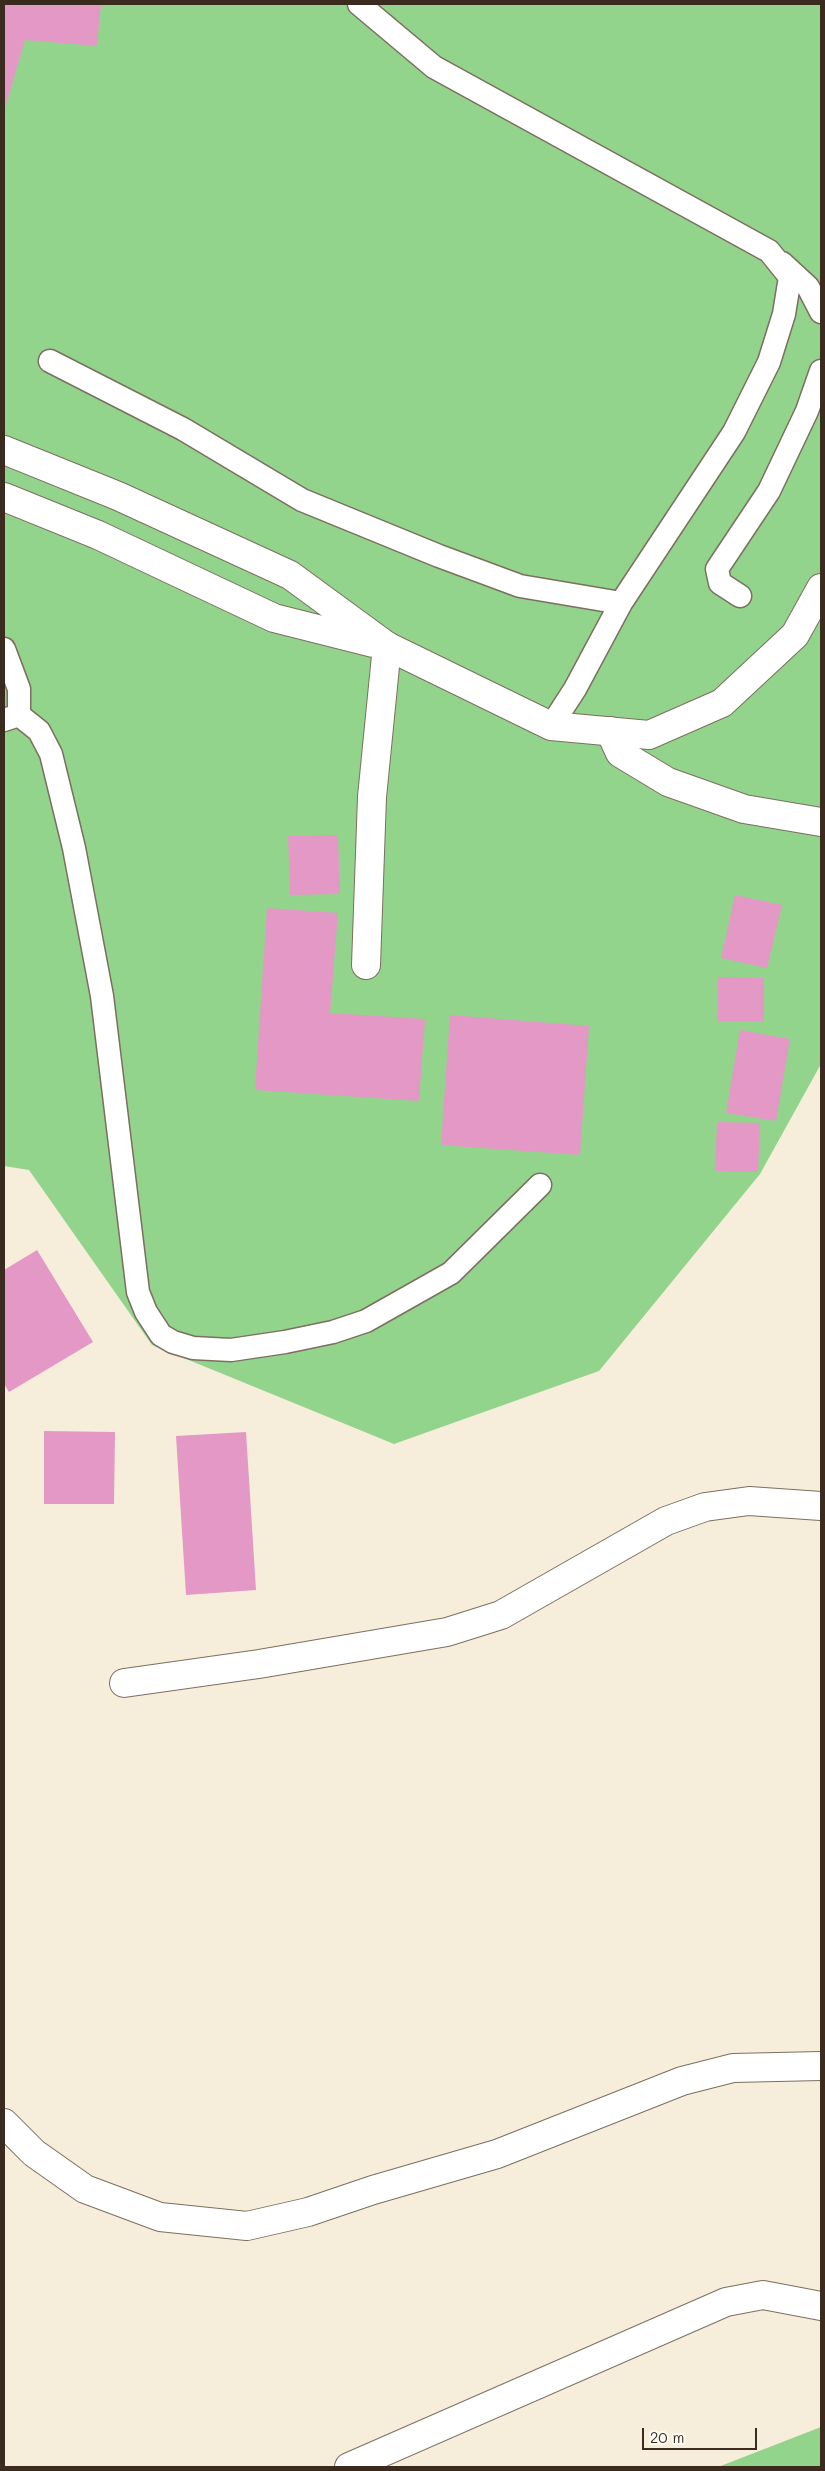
<!DOCTYPE html>
<style>
body{margin:0}
#map{position:relative;width:825px;height:2471px;overflow:hidden;background:#f6eedb;font-family:Mali,sans-serif}
canvas{display:block}
.frame{position:absolute;inset:0;border:5px solid #3b2a1e;pointer-events:none}
.scale{position:absolute;left:642px;top:2428px;width:115px;height:22px;box-sizing:border-box;border:2px solid #3b2a1e;border-top:0;padding-left:6px;font-size:15px;line-height:18px;white-space:nowrap;color:#3b2a1e;-webkit-text-stroke:4px #fdfcf7;paint-order:stroke}
</style>
<div id="map">
<canvas width="825" height="2471"></canvas>
<div class="frame"></div>
<div class="scale">20 m</div>
</div>
<script>
const ctx = document.querySelector('canvas').getContext('2d');
ctx.lineJoin = 'round';
function fill(path, color) { ctx.fillStyle = color; ctx.fill(path, 'evenodd'); }
const shape = rows => new Path2D(rows.map(r => 'M' + r).join(''));
function stroke(path, color, width, dash) { ctx.strokeStyle = color; ctx.lineWidth = width; ctx.lineCap = dash ? 'butt' : 'round'; ctx.setLineDash(dash || []); ctx.stroke(path); }
const green = shape([
 [4,4,821,4,821,1064,760,1174,599,1371,394,1444,152,1345,29,1170,4,1166],
 [821,2427,821,2467,718,2467]
]);
const building = shape([
 [4,4,101,4,97,46,25,40,4,112],
 [338,835,340,894,290,895,288,836],
 [735,895,782,905,767,968,721,958],
 [267,908,338,913,330,1013,425,1019,419,1101,255,1090],
 [717,977,764,978,764,1021,717,1021],
 [450,1015,589,1026,580,1155,441,1145],
 [740,1030,790,1039,776,1121,726,1113],
 [717,1122,760,1123,758,1172,715,1171],
 [37,1250,93,1342,9,1392,4,1384,4,1270],
 [44,1431,115,1432,114,1504,44,1504],
 [246,1432,256,1590,186,1595,176,1436]
]);
const service = shape([
 [359,4,434,67,769,251,790,277,784,314,769,362,734,432,621,603,575,689,551,726],
 [782,263,808,287,821,312],
 [50,361,183,429,302,500,439,556,520,586,621,603],
 [740,596,720,583,717,569,769,491,807,411,821,371],
 [4,649,19,689,19,715,4,720],
 [19,715,39,731,51,754,74,848,102,996,138,1292,146,1312,161,1335,173,1342,193,1348,231,1350,285,1342,333,1332,366,1321,451,1273,540,1185]
]);
const minor = shape([
 [4,450,118,496,290,575,387,646],
 [4,497,98,535,274,618,373,643],
 [610,731,620,753,668,782,744,809,821,822],
 [366,965,372,797,387,646],
 [124,1683,259,1664,447,1632,501,1615,666,1521,705,1507,749,1501,821,1506],
 [4,2123,34,2153,85,2189,160,2217,247,2226,308,2212,373,2190,497,2154,682,2081,733,2068,821,2066],
 [349,2467,726,2302,763,2295,821,2306]
]);
const tertiary = shape([
 [387,646,551,726,649,735,722,703,795,635,821,588]
]);
fill(green, '#92d48c');
fill(building, '#e498c6');
stroke(service, '#7c6f60', 25);
stroke(minor, '#7c6f60', 30);
stroke(tertiary, '#7c6f60', 30);
stroke(service, '#fff', 22);
stroke(minor, '#fff', 28);
stroke(tertiary, '#fff', 28);
</script>
